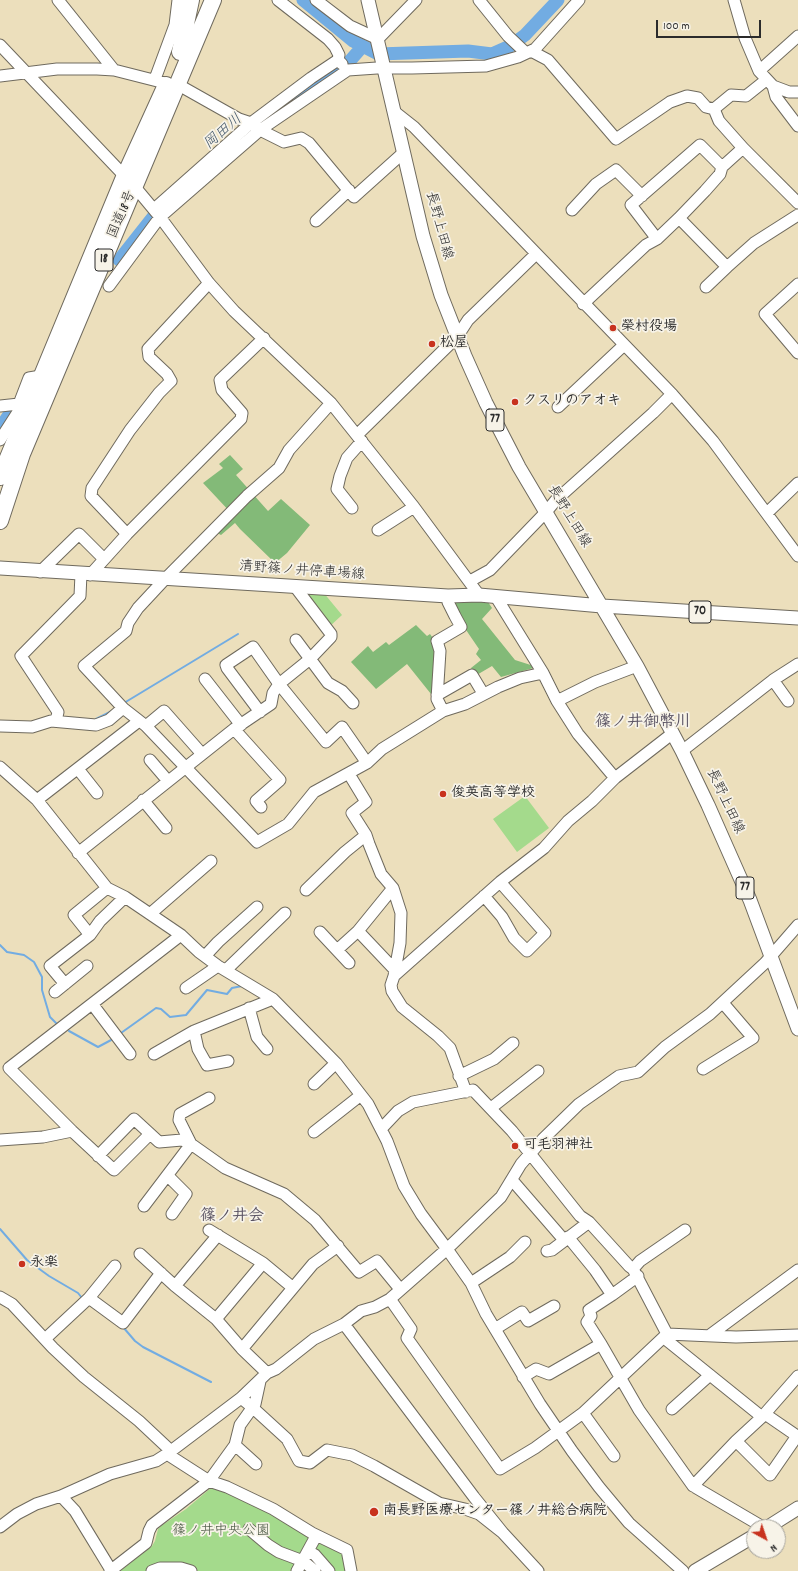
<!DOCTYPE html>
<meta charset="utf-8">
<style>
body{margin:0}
#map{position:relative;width:798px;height:1571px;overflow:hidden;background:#ecdfbc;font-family:Dekko,sans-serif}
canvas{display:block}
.north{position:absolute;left:746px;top:1519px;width:40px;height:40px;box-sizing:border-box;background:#f7f3e8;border:1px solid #a5a39c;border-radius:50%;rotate:140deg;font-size:11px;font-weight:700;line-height:16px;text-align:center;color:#2b2b2b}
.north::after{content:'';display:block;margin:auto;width:14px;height:18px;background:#c8321e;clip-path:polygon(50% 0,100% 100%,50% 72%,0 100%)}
.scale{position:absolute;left:656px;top:20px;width:105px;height:18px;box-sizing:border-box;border:2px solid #2b2b2b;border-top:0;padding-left:5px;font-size:12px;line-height:14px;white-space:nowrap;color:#2b2b2b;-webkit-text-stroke:3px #f7f3e8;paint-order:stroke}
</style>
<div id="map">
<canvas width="798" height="1571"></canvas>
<div class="north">N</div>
<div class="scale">100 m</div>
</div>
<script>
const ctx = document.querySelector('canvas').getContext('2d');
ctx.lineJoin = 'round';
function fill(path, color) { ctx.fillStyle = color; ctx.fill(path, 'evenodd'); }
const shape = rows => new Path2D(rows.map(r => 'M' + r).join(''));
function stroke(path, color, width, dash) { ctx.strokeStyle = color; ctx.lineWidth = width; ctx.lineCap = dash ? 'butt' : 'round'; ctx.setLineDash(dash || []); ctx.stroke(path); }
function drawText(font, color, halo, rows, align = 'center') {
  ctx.font = font + ' Dekko,"Klee One",sans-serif'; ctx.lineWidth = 3.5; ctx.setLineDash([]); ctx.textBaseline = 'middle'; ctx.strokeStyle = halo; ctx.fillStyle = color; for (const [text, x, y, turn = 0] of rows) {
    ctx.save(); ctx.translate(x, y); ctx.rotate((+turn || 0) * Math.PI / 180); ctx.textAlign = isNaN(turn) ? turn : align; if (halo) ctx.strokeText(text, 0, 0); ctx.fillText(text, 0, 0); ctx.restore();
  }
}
const green = shape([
 [301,591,323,592,342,615,328,628],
 [525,796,549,828,517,852,493,819],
 [212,1487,241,1497,347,1552,350,1571,120,1571,152,1546,155,1541,158,1529,161,1526,186,1509]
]);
const forest = shape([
 [230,455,243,469,236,475,268,511,281,499,310,525,287,553,275,563,240,529,235,523,221,535,215,532,232,514,203,483,223,468,219,464],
 [451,601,488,602,492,608,482,619,515,660,537,667,501,677,492,666,475,676,471,668,481,660,476,654,479,649,464,627],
 [416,625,427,636,430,634,435,641,435,699,407,664,376,689,351,662,368,646,373,652,386,642,389,645]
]);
const stream = shape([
 [124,703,238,634],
 [96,719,112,711],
 [0,945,7,952,24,955,34,962,42,977,42,990,50,1017,58,1025],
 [69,1031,98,1047,113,1039],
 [121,1033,156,1008,161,1009,170,1017,186,1015,207,990,227,994,232,988,242,986],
 [0,1229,27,1260,49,1276,78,1293,82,1298],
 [123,1327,135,1341,143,1347,211,1382]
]);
const river = shape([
 [303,0,353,41,378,54,468,51,492,54,510,46,525,35,558,0],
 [297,95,307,87,348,63,362,47],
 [119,260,153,217,166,205],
 [0,428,13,409]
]);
const minor = shape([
 [58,0,114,70],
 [278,0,328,39,335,47,339,55,338,60,342,64],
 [316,0,350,26,378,39,416,0],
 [479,0,508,36,526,53],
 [734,0,745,38,759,71,773,86,789,92,798,92],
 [0,45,135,187,160,217,209,283,234,311,331,403,414,507,479,595],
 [531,51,548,60,616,139,670,102,687,96,698,98,706,107,714,109],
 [759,71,798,36],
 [0,76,57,69,97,69,114,70,177,86,184,88,239,119,251,123,260,130,284,142,301,138,309,143,354,197,403,153],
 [155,79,175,25,178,0],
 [773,86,776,97,798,126],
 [714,109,731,95,746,96,766,80],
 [714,109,719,121,743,148],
 [395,112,414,127,672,394,713,441,798,556],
 [154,209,251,123,311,78,338,60],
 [572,210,596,184,616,170,642,196],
 [679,218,727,267,754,243,798,215],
 [316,221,349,190],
 [657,239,631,205,700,145,722,167],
 [798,284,765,314,798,353],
 [109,286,160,217,260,130,348,70,377,68,412,68,486,66,518,57,535,49,579,0],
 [706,287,727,267],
 [583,304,646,245,657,239,679,218,705,191,720,174,722,167,743,148,798,203],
 [0,406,19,404],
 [558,407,624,345],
 [357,435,457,337,468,320,536,254],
 [0,440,18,412,19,404,29,378,41,376],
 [352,508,337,489,340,476,347,458,362,441],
 [767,513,798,483],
 [378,530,414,507],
 [127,534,91,496,92,488,130,430,159,393,171,381,167,374,149,357,148,349,209,283],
 [40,572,79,534,104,559],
 [90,575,127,534,241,419,242,413,222,390,220,380,264,338],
 [470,581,490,570,546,512,556,500,653,413,672,394],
 [496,597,543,673,557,701,578,734,615,778],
 [296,640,328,683,342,691,353,703],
 [205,679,241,725],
 [773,680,788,701],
 [437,695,472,675,481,690],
 [557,701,595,682,637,666],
 [123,708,84,666,126,631,128,623,138,608,165,579,247,496,279,468,289,450,331,403],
 [443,711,437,699,440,651,437,641,461,627,455,616,448,602,448,596],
 [260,712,227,668,226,665,253,647,279,684,326,742,342,727,367,763],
 [56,721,58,712,21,656,80,596,81,574],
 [0,726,32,727,51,721,96,725,109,720,123,708,146,726,257,842,288,824,314,792,367,763,382,749,443,711,465,704,498,687,520,678,543,673],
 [146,726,164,711,202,754],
 [234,729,280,780,256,801,261,807],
 [682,751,773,680,798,664],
 [150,760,168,781],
 [0,767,37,800,107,888,125,897,181,935,199,952,218,966,273,999,336,1063,368,1104,387,1141,404,1186,421,1214,447,1249,501,1197,521,1164,543,1139,579,1104,619,1076,638,1072,665,1047,710,1014,765,963,798,925],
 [78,769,97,793],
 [349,774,366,802,352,813,366,835,369,844,381,874,393,888,401,913,400,943,394,976,391,985,392,991,402,1007,438,1036,450,1048,466,1092],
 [37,800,139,721],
 [143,800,166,828],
 [78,853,234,729,271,704,273,693,279,684,310,659,331,637,331,634,296,588],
 [393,888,358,931,394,969],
 [306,890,345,852,366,835],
 [484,896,502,917,514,938,527,951,545,933,500,882],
 [150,914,211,861],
 [320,932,349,963],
 [90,935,74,915,107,888],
 [337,950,358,931],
 [205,956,218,942,257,907],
 [226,970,285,913],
 [394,976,500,882,544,848,568,821,592,801,615,778,673,733],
 [65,984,50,966,90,935,100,921,125,897],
 [186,988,218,966],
 [55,992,87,966],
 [93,1005,130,1054],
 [249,1008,257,1037,267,1049],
 [194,1031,198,1049,207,1065,228,1061],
 [154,1054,194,1031,273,999],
 [703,1069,753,1038,723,1003],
 [459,1076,494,1059,513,1043],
 [314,1084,336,1063],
 [491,1108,538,1071],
 [381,1129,398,1111,413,1102,473,1090,512,1131,580,1216,589,1222,629,1266,633,1269,667,1334],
 [314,1132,361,1095],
 [150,1134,114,1170,72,1131,9,1068,181,935],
 [0,1140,43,1137,72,1131],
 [98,1156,134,1119,159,1142,182,1140,191,1144,225,1168,284,1194,315,1220,359,1272,377,1261,400,1289],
 [168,1176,186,1194,172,1214],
 [512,1180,564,1240],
 [144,1206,191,1144,179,1120,180,1114,209,1098],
 [209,1230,263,1263,292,1287],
 [568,1237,595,1270,612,1295],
 [547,1251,552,1250,589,1222],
 [140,1254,175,1286,216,1319,242,1349,267,1373],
 [633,1269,640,1261,685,1230],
 [471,1283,510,1257,525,1242],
 [175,1286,218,1235],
 [0,1297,12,1304,53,1348,84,1377,139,1421,171,1451],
 [89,1298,123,1323,161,1273],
 [390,1299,411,1329,407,1338,500,1469,535,1448,583,1413,667,1334],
 [216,1319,263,1263],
 [344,1324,474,1497,503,1533,538,1571],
 [495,1329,522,1312,528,1321,554,1306],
 [667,1334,736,1337,798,1335],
 [710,1335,798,1270],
 [664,1338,762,1417],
 [45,1339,89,1298,115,1266],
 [601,1344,639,1410,693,1486,763,1527],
 [242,1349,313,1264,338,1246],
 [523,1377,536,1369,549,1374,601,1344,587,1322,591,1316,589,1310,612,1295,638,1276],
 [241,1398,252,1407,287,1439,299,1461,310,1463,327,1450,352,1455,374,1466,439,1503,465,1509,479,1514,503,1533],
 [672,1409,710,1375],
 [583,1413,614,1456],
 [736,1441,770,1475,797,1436,765,1414],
 [235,1445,256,1464],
 [167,1454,209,1481,227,1487,273,1509,312,1533,347,1550,351,1571],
 [693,1486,736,1441,762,1417,798,1376],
 [61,1496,75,1511,111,1570],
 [0,1527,17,1514,36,1504,61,1496,110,1474,156,1461,167,1454,241,1398,267,1373,276,1369,314,1339,344,1324,361,1311,375,1307,390,1299,447,1249,471,1283,486,1314,540,1404,572,1451,599,1487,629,1523,683,1571],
 [249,1529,268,1545,279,1552,303,1561,315,1571],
 [308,1551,315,1555,329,1571],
 [110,1571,146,1543,149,1531,152,1525,209,1481,235,1445,240,1425,255,1404,260,1381],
 [152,1571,160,1568,181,1568,191,1571],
 [297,1571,315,1538]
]);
const major = shape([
 [368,0,423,236,441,295,465,356,486,403,519,467,637,666,682,751,708,805,750,900,798,1029],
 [0,568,448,596,479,595,602,606,798,618],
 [768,1527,798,1508],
 [695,1571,754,1536]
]);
const highway = shape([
 [180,52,191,0],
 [0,477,125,175,166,85],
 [0,521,22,454,213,0]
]);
const markers = [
 [613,328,4,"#c8321e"],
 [432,344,4,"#c8321e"],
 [515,402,4,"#c8321e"],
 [443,794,4,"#c8321e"],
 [515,1146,4,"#c8321e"],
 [22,1264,4,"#c8321e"],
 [374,1512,5,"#c8321e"]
];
const shields = [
 [104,260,18],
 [495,420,18],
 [700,612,22],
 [745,888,18]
];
const shieldNames = [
 ["18",104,260],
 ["77",495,420],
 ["70",700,612],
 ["77",745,888]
];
const streetNames = [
 ["国道18号",123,215,-67],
 ["長野上田線",438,226,75],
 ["長野上田線",568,517,59],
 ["清野篠ノ井停車場線",302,572,4],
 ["長野上田線",724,802,65]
];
const poiNames = [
 ["榮村役場",621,328],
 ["松屋",440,344],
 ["クスリのアオキ",523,402],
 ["俊英高等学校",451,794],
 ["可毛羽神社",523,1146],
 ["永楽",30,1264],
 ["南長野医療センター篠ノ井総合病院",383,1512]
];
const parkNames = [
 ["篠ノ井中央公園",221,1532]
];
const waterNames = [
 ["岡田川",224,133,-41]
];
const quarterNames = [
 ["篠ノ井御幣川",643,724],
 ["篠ノ井会",232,1218]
];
fill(green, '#a4da8c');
fill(forest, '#83ba78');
stroke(stream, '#72ace2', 2);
stroke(river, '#72ace2', 13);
stroke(minor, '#6f6a5e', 13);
stroke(major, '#6f6a5e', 15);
stroke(highway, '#6f6a5e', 18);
stroke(minor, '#fff', 11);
stroke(major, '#fff', 13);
stroke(highway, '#fff', 16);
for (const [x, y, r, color] of markers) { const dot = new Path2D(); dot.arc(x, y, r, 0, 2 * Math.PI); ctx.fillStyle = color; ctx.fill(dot); stroke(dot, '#f7f3e8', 1.5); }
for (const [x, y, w] of shields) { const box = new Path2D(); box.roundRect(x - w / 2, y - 11, w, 22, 3); ctx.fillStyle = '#f7f3e8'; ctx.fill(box); stroke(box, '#2b2b2b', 1); }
drawText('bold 13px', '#2b2b2b', null, shieldNames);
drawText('14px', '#2b2b2b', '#f7f3e8', streetNames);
drawText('bold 14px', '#2b2b2b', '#f7f3e8', poiNames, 'left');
drawText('14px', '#495743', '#f7f3e8', parkNames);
drawText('italic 15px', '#44586b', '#f7f3e8', waterNames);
drawText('bold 16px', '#5a5363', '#f7f3e8', quarterNames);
</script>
